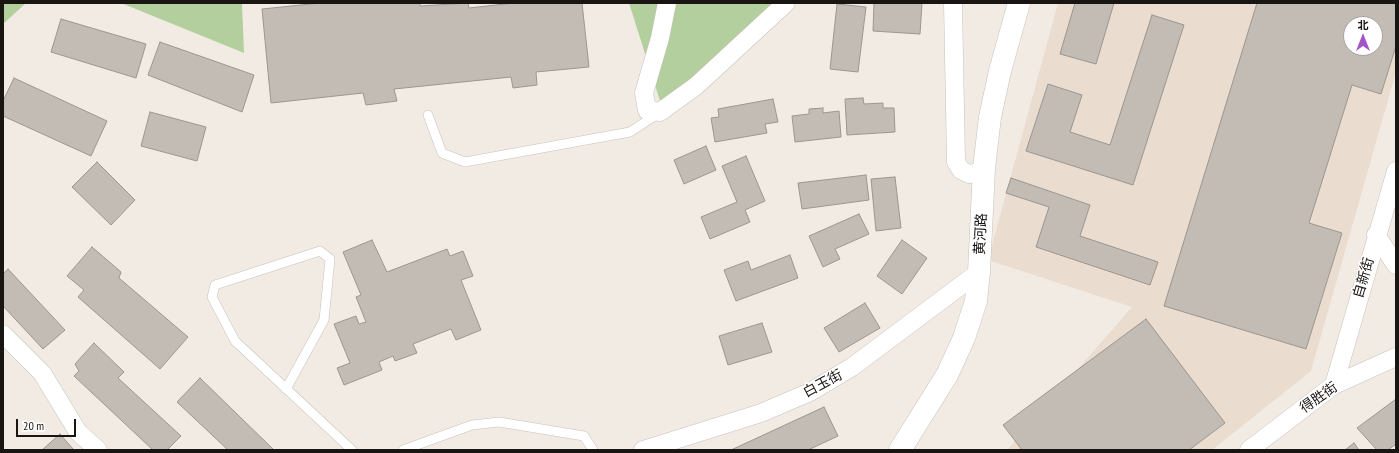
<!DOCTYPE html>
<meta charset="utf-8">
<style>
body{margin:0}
#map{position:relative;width:1399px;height:453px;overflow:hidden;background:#f2ebe4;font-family:"PT Sans Narrow","Noto Sans SC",sans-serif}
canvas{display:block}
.frame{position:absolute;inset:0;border:4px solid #181513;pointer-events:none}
.north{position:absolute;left:1343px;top:16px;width:40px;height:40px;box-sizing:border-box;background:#fff;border:1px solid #a3a1a1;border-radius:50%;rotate:0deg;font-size:11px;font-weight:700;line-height:16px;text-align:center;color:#181513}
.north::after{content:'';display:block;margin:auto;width:14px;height:18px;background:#a355c7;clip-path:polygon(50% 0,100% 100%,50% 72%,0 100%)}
.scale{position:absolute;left:16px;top:419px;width:60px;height:18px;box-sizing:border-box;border:2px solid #181513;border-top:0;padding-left:5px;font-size:12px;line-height:14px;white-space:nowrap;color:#181513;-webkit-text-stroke:3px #fff;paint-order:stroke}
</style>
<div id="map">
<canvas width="1399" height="453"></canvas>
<div class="frame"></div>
<div class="north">北</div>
<div class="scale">20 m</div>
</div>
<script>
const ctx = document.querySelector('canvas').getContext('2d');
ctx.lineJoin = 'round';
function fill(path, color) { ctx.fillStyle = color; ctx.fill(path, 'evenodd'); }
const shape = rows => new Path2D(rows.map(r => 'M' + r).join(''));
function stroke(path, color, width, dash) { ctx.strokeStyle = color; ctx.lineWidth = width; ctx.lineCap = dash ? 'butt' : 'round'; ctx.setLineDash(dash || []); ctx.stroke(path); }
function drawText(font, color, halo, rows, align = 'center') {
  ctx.font = font + ' "PT Sans Narrow","Noto Sans SC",sans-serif'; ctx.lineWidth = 3; ctx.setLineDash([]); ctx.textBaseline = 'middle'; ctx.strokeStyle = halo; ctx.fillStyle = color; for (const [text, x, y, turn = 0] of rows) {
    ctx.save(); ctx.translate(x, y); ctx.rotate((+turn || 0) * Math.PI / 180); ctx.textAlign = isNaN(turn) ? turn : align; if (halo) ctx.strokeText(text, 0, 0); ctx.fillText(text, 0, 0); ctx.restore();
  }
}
const built = shape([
 [1058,3,1396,3,1396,72,1311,371,1212,450,1007,450,1132,307,988,260],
 [1351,24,1375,24,1375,48,1351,48]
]);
const green = shape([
 [3,3,26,3,3,24],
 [121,3,242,3,244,53],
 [629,3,778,3,661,104]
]);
const building = shape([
 [320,3,420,3,420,6,468,3,469,8,514,3,582,3,589,67,536,72,537,85,513,88,511,77,394,89,397,101,366,105,363,93,271,103,262,9,320,3],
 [874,3,922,3,920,34,873,31,874,3],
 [1075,3,1114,3,1096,64,1060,54,1075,3],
 [1257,3,1396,3,1396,46,1381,94,1352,85,1309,223,1342,233,1306,349,1164,306,1257,3],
 [1351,24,1375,24,1375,48,1351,48,1351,24],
 [837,4,866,7,858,72,830,69,837,4],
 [1152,15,1184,25,1133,185,1026,151,1048,84,1082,95,1070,132,1110,145,1152,15],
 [61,19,146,44,136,78,51,52,61,19],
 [160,42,254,75,242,112,148,75,160,42],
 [14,78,107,121,91,156,3,116,3,101,14,78],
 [863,98,864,104,883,103,883,108,894,108,895,132,847,135,845,99,863,98],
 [773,99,778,122,765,124,767,133,715,142,711,118,719,117,718,109,773,99],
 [823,108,823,113,839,111,841,137,795,142,792,116,809,114,809,109,823,108],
 [150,112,206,127,197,161,141,146,150,112],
 [706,146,716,170,684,184,674,160,706,146],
 [746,156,765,201,745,210,750,222,710,239,701,217,737,202,722,166,746,156],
 [97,162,135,200,111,225,72,187,97,162],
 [866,175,869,200,802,209,798,183,866,175],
 [895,177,901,228,876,231,871,179,895,177],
 [1011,178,1090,205,1080,236,1158,262,1150,285,1036,247,1049,207,1006,193,1011,178],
 [859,214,869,234,835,249,840,259,823,267,809,236,859,214],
 [372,240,387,272,447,249,450,256,463,251,473,276,461,280,481,330,456,340,451,329,413,344,417,353,395,361,393,356,379,362,382,370,344,385,337,368,350,363,334,324,356,316,359,324,366,322,356,297,361,295,343,252,372,240],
 [902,240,927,258,902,294,877,276,902,240],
 [92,247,121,272,119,278,188,337,160,369,78,297,84,290,67,276,92,247],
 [790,255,798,278,736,301,724,270,748,261,751,270,790,255],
 [8,269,65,330,43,349,3,306,3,274,8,269],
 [865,303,880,328,839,352,824,328,865,303],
 [1146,319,1225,423,1189,450,1022,450,1003,425,1146,319],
 [762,323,772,352,728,365,719,336,762,323],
 [94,343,124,372,118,378,181,436,167,450,153,450,74,376,79,371,75,364,94,343],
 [200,378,274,450,228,450,177,402,200,378],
 [1396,399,1396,444,1388,450,1377,450,1357,428,1396,399],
 [824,407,838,436,808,450,731,450,824,407],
 [60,434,74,450,42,450,60,434],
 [1354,443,1359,450,1345,450,1354,443]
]);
const lane = shape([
 [428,115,442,153,465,162,630,132,659,113],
 [286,389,324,320,330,259,320,251,215,285,212,297,235,341,352,450],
 [403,450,472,425,499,422,584,436,593,450]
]);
const street = shape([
 [667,3,660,38,644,93,647,110,660,112,696,86,786,3],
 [953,3,956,162,961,170,969,174,979,172,984,168],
 [1376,235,1396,265],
 [3,334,42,373,78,432,98,450],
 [1334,385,1396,171],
 [643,450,761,413,810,392,852,367,979,272],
 [1249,450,1334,385,1396,357]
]);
const secondary = shape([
 [900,450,947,375,964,338,976,301,979,272,984,168,990,117,1000,71,1019,3]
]);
const streetNames = [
 ["黄河路",981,234,-87],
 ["自新街",1364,278,-74],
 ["白玉街",823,384,-28],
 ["得胜街",1319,398,-35]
];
fill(built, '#eaddd0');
fill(green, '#b3cf9e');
fill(building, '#c3bcb5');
stroke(building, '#9c968f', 1);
stroke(lane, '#c8c1ba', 10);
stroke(street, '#c8c1ba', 19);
stroke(secondary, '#c8c1ba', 23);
stroke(lane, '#fff', 9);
stroke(street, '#fff', 18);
stroke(secondary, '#fff', 22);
drawText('14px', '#181513', '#fff', streetNames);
</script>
